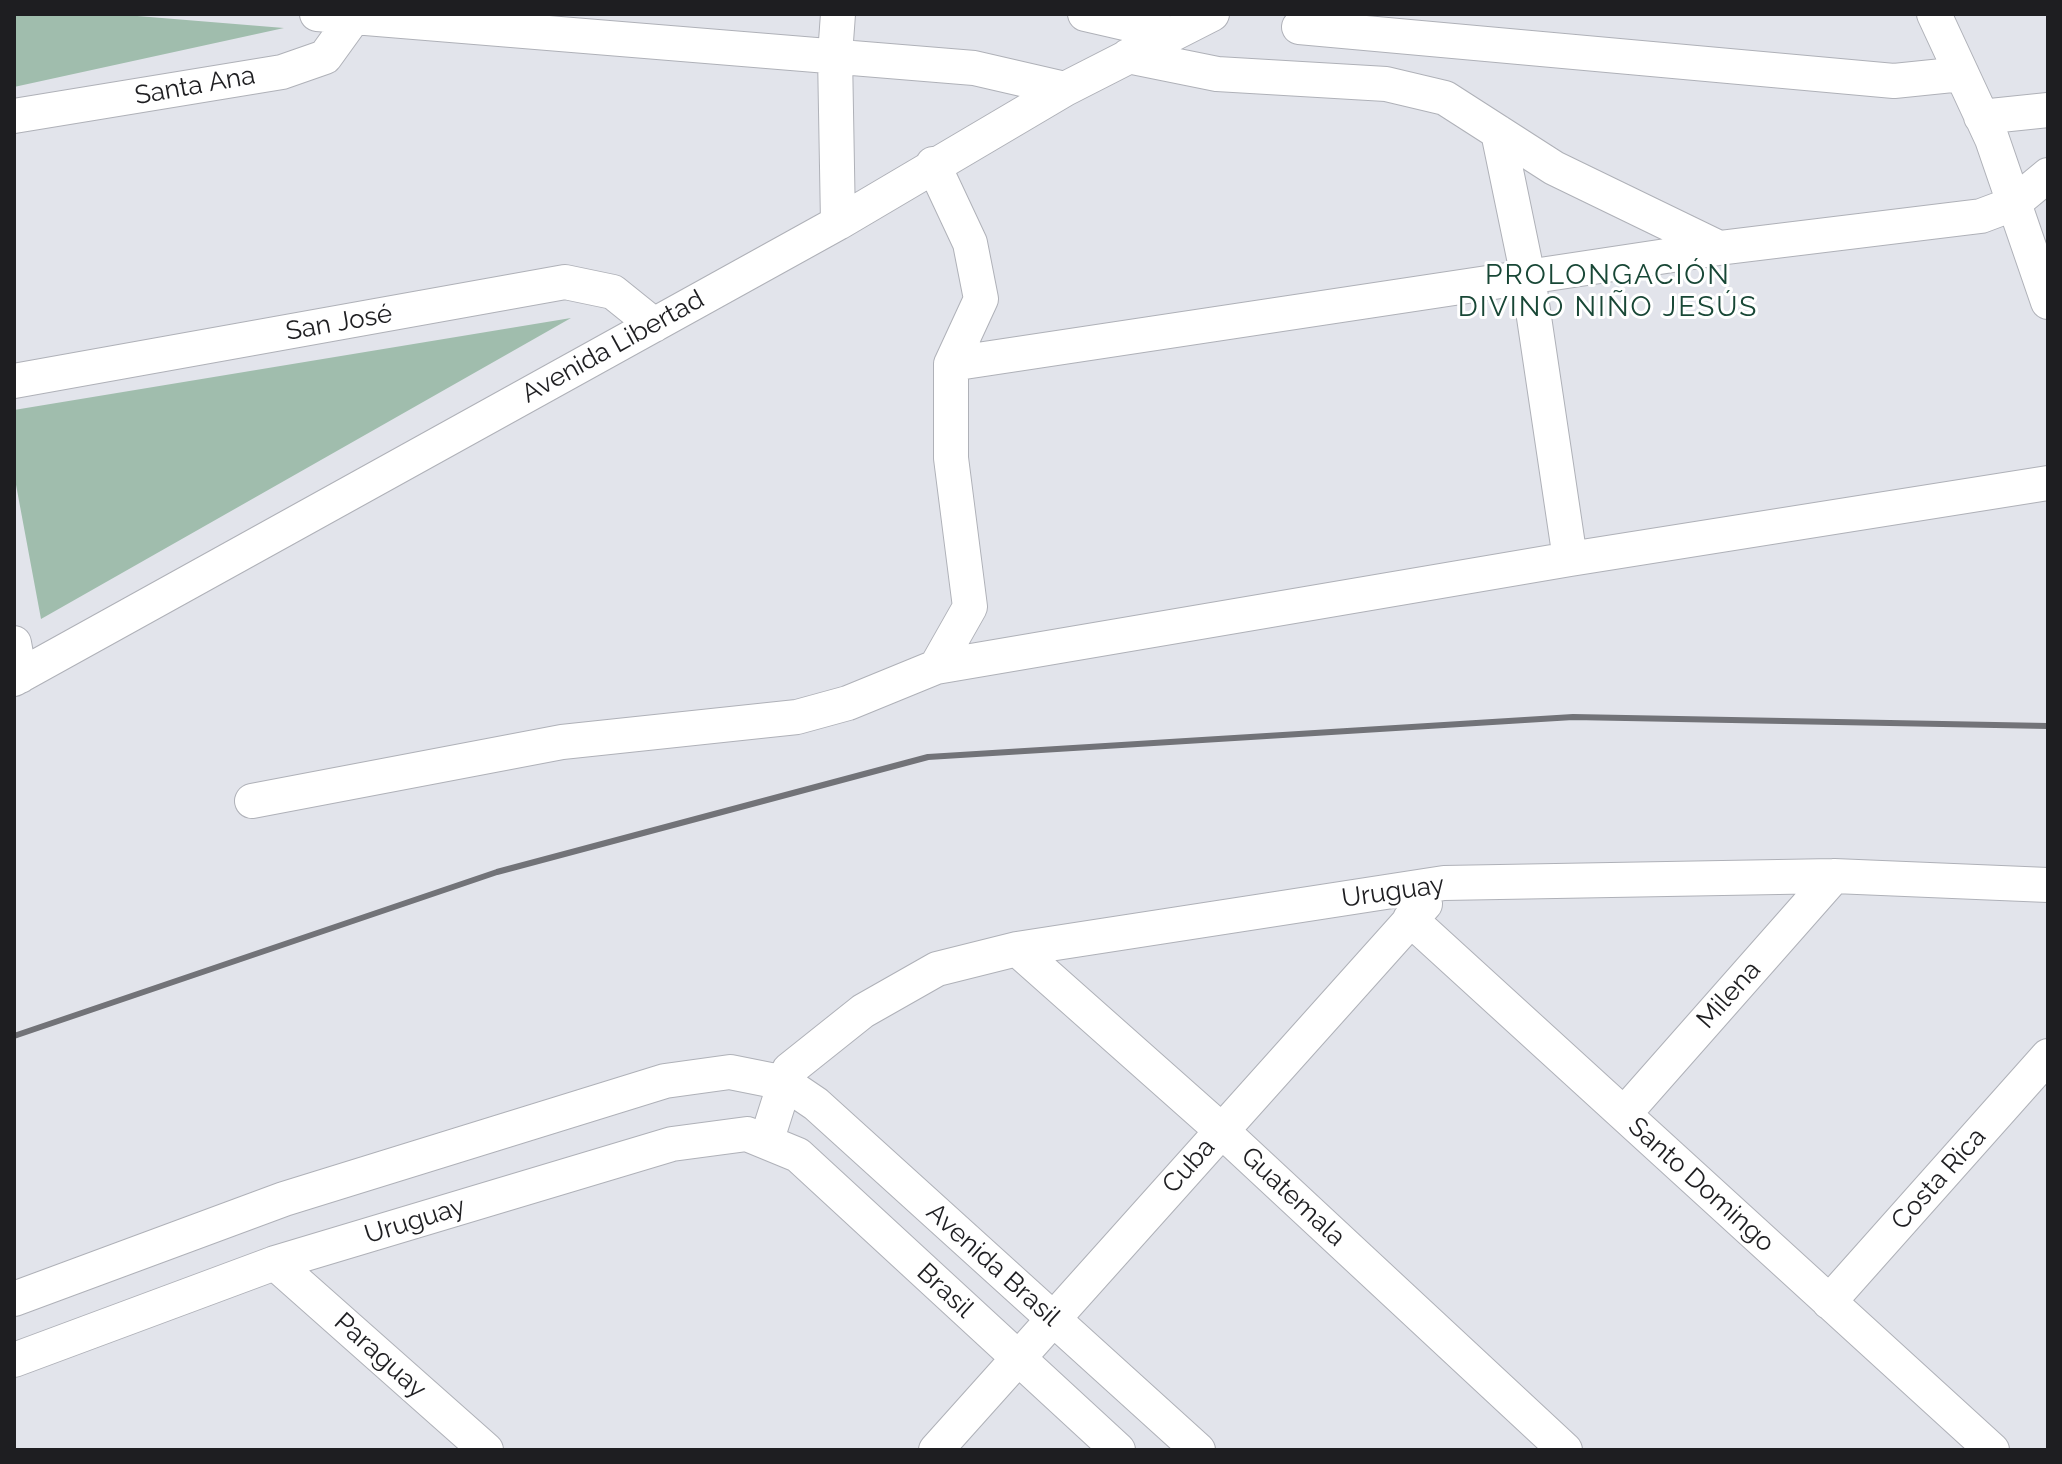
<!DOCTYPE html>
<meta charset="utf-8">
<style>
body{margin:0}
#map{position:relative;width:2062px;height:1464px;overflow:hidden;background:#e2e4eb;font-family:Raleway,sans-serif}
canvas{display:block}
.frame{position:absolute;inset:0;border:16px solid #1e1e21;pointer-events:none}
</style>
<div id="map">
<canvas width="2062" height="1464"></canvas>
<div class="frame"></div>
</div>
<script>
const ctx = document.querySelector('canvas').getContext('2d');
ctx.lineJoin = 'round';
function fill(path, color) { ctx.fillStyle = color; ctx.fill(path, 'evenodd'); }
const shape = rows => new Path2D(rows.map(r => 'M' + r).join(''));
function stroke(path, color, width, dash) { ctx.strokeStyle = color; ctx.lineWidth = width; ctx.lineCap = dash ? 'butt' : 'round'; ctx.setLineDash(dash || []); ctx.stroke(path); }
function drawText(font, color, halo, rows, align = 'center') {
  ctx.font = font + ' Raleway,sans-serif'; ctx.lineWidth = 6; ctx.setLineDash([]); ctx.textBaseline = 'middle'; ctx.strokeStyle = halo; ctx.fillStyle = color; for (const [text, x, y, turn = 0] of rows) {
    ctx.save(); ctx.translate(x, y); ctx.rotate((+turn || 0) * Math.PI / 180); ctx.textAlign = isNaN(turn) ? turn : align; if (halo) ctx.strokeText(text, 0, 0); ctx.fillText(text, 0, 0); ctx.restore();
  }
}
const green = shape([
 [14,14,113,14,284,28,14,87],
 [571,318,41,619,14,474,14,410]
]);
const minor = shape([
 [317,14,974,68,1065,89],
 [838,14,835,55,838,223],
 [1085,14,1172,34],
 [1934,14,1992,139,2048,302],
 [1299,27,1894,81,1962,74],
 [1128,56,1217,74,1386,84,1445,98,1554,168,1719,248],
 [14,116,282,72,325,57,356,14],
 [1981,117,2048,110],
 [1498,132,1528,277,1570,559],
 [933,164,970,243,981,299,951,364,1719,248,1981,216,2013,204,2048,175],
 [14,381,565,282,613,292,654,325],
 [14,643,20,676],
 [936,667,970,607,951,458,951,364],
 [14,679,838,223,1065,89,1212,14],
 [252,801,562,742,797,717,848,703,936,667,1570,559,2048,483],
 [1410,919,1992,1450],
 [1017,949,1221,1130,1565,1450],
 [1624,1114,1834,876],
 [767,1139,789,1070,863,1011,937,969,1017,949,1444,883,1834,876,2048,885],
 [275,1263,486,1450],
 [14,1299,284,1199,665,1081,730,1072,785,1083,816,1104,1198,1450],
 [1829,1302,2048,1056],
 [14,1360,275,1263,672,1144,747,1134,798,1155,1118,1450],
 [936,1450,1425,904]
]);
const rail = shape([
 [14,1036,497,872,928,757,1573,717,2048,726]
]);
const streetNames = [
 ["Santa Ana",195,86,-10],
 ["San José",339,323,-10],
 ["Avenida Libertad",613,347,-29],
 ["Uruguay",1393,892,-8],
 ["Milena",1729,995,-48],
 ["Cuba",1189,1166,-48],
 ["Costa Rica",1939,1179,-48],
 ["Santo Domingo",1701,1185,42],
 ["Guatemala",1293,1197,43],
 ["Uruguay",415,1221,-17],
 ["Avenida Brasil",993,1265,42],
 ["Brasil",945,1291,43],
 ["Paraguay",380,1356,42]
];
const neighbourhoodNames = [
 ["PROLONGACIÓN",1608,276],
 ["DIVINO NIÑO JESÚS",1608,308]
];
fill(green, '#a0bdad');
stroke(minor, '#afb1b8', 36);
stroke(minor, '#fff', 34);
stroke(rail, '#727378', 6);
drawText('26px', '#1e1e21', '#fff', streetNames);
ctx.letterSpacing = '2px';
drawText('28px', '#184736', '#fff', neighbourhoodNames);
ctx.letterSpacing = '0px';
</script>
